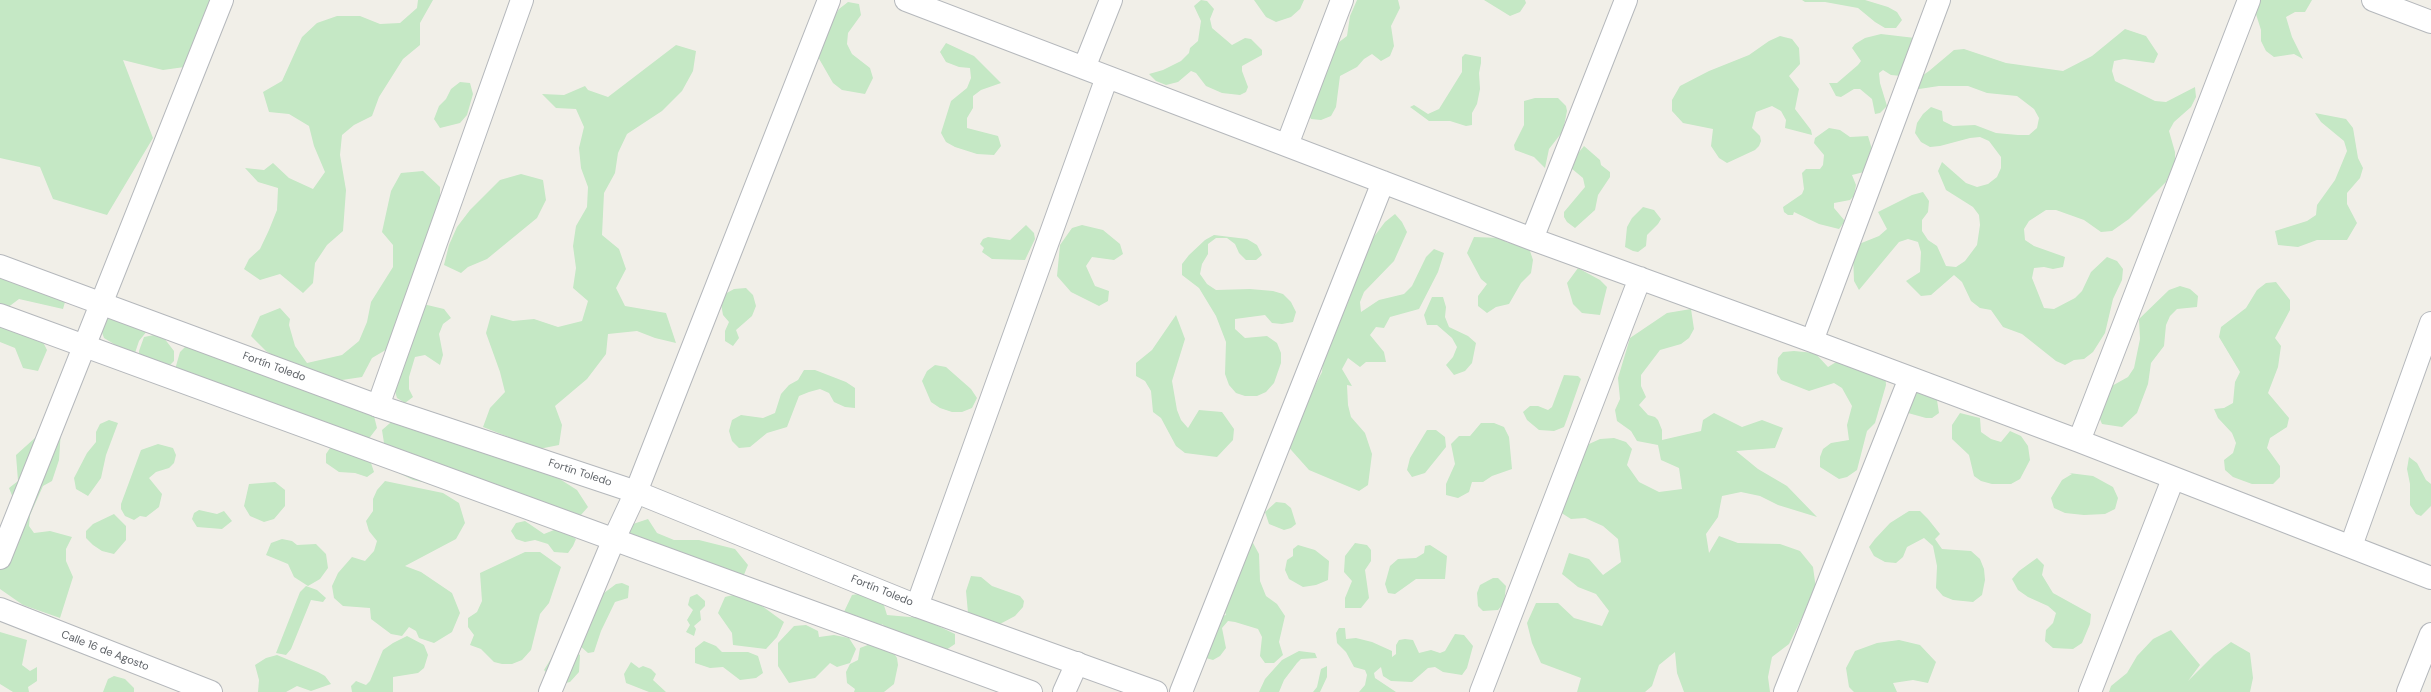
<!DOCTYPE html>
<meta charset="utf-8">
<style>
body{margin:0}
canvas{display:block;background:#f1efe8}
</style>
<canvas width="2431" height="692"></canvas>
<script>
const ctx = document.querySelector('canvas').getContext('2d');
ctx.lineJoin = 'round';
function fill(path, color) { ctx.fillStyle = color; ctx.fill(path, 'evenodd'); }
const shape = rows => new Path2D(rows.map(r => 'M' + r).join(''));
function stroke(path, color, width, dash) { ctx.strokeStyle = color; ctx.lineWidth = width; ctx.lineCap = dash ? 'butt' : 'round'; ctx.setLineDash(dash || []); ctx.stroke(path); }
function drawText(font, color, halo, rows, align = 'center') {
  ctx.font = font + ' "DM Sans",sans-serif'; ctx.lineWidth = 3; ctx.setLineDash([]); ctx.textBaseline = 'middle'; ctx.strokeStyle = halo; ctx.fillStyle = color; for (const [text, x, y, turn = 0] of rows) {
    ctx.save(); ctx.translate(x, y); ctx.rotate((+turn || 0) * Math.PI / 180); ctx.textAlign = isNaN(turn) ? turn : align; if (halo) ctx.strokeText(text, 0, 0); ctx.fillText(text, 0, 0); ctx.restore();
  }
}
const green = shape([
 [0,0,218,0,206,64,163,70,123,60,153,138,107,215,53,199,40,167,0,158],
 [418,0,433,0,420,23,420,45,403,59,379,97,372,116,354,125,342,135,340,155,346,190,343,231,327,245,315,263,313,283,303,293,280,274,260,280,244,269,249,259,260,249,269,230,277,210,278,188,258,182,245,168,264,170,273,163,289,178,313,189,325,172,314,146,309,126,289,114,269,112,263,92,282,81,302,37,317,23,337,16,360,16,380,24,400,23,417,8],
 [1201,0,1207,1,1214,9,1210,19,1212,28,1232,45,1245,38,1251,39,1262,50,1262,55,1242,66,1242,71,1248,87,1246,92,1240,95,1222,93,1206,86,1196,73,1191,71,1178,82,1166,85,1156,81,1149,74,1163,70,1181,61,1189,53,1190,48,1198,41,1201,21,1194,6],
 [1254,0,1304,0,1300,9,1291,17,1276,22,1266,17],
 [1357,0,1398,0,1400,8,1391,26,1394,46,1390,56,1381,61,1372,54,1364,59,1357,67,1340,76,1336,107,1331,116,1321,120,1311,119,1304,106,1330,49,1347,36,1350,16],
 [1484,0,1525,0,1526,3,1520,12,1510,16],
 [1802,0,1865,0,1888,7,1897,12,1902,20,1896,28,1885,28,1875,22,1858,8,1825,2,1805,2],
 [2259,0,2312,0,2305,12,2295,12,2286,17,2292,37,2303,59,2294,54,2274,57,2266,51,2261,41,2261,30,2255,11],
 [848,2,859,4,861,15,848,33,847,44,852,54,870,68,873,78,865,94,842,90,833,83,818,57,827,27,839,9],
 [2125,29,2146,36,2158,54,2154,63,2124,59,2114,61,2112,71,2115,81,2155,101,2166,102,2195,87,2196,97,2191,107,2174,122,2169,131,2175,152,2175,162,2166,182,2129,219,2112,231,2101,232,2084,220,2056,210,2046,210,2029,221,2024,229,2025,240,2034,246,2065,257,2063,267,2053,269,2044,267,2034,268,2032,278,2044,308,2054,309,2075,298,2082,291,2091,272,2107,257,2117,261,2123,269,2122,280,2113,299,2105,333,2093,352,2084,359,2074,360,2065,365,2056,361,2022,334,2003,327,1991,310,1980,308,1971,301,1962,282,1954,275,1931,295,1921,296,1906,281,1920,272,1921,252,1918,242,1908,239,1899,242,1859,290,1854,281,1853,254,1859,244,1879,236,1887,229,1878,212,1912,195,1923,192,1929,201,1928,212,1922,220,1922,231,1928,240,1937,246,1946,266,1956,267,1965,261,1977,245,1980,225,1979,215,1973,207,1946,190,1938,171,1942,162,1966,183,1977,187,1988,184,1997,177,2001,168,2001,157,1989,141,1980,137,1970,138,1940,146,1930,147,1921,142,1915,133,1917,123,1923,114,1931,107,1942,111,1943,121,1953,126,1975,125,1996,133,2018,135,2029,135,2037,128,2039,118,2034,109,2017,96,1987,93,1968,86,1939,86,1919,89,1912,83,1929,71,1954,50,1964,49,2006,63,2063,71,2092,56],
 [1881,34,1915,38,1901,76,1891,75,1883,70,1879,73,1880,83,1887,106,1880,113,1875,114,1872,99,1860,89,1854,89,1841,97,1836,96,1829,83,1837,83,1858,65,1861,61,1852,48,1855,44,1865,38],
 [1780,36,1792,39,1799,48,1800,64,1789,76,1799,89,1795,109,1811,130,1812,135,1785,128,1786,120,1781,111,1772,106,1756,112,1752,128,1760,136,1761,141,1759,146,1755,150,1727,163,1719,158,1711,146,1713,129,1683,123,1672,111,1672,100,1680,86,1709,71,1749,55,1769,41],
 [946,43,974,56,1001,83,981,90,973,96,973,108,967,118,967,128,998,136,1001,146,994,155,977,154,955,147,946,142,941,133,951,101,967,88,971,78,970,68,959,67,946,62,940,52],
 [676,45,696,51,693,71,682,91,662,111,627,134,618,153,615,173,604,193,602,235,619,249,626,269,616,288,625,306,666,313,676,343,655,338,637,331,608,334,606,354,587,379,555,406,562,425,559,445,539,449,483,427,490,408,505,392,500,372,486,333,491,315,513,321,534,319,558,327,582,321,588,301,573,288,576,268,573,246,576,226,587,207,588,187,581,168,579,148,584,127,576,109,556,108,542,94,564,95,585,86,588,90,608,97],
 [1465,54,1481,57,1481,63,1479,73,1480,89,1477,104,1472,113,1472,125,1466,126,1450,121,1429,121,1410,107,1414,105,1428,114,1439,109,1462,72,1462,57],
 [460,82,470,83,473,94,467,115,460,123,440,128,434,119,439,106,446,99,451,89],
 [1535,98,1558,98,1566,106,1567,111,1563,131,1549,149,1545,168,1534,157,1515,150,1514,145,1524,125,1524,101],
 [2315,113,2346,119,2353,128,2358,158,2363,168,2360,178,2347,193,2347,204,2357,223,2347,240,2317,240,2298,247,2278,245,2275,231,2307,221,2316,215,2317,205,2335,180,2347,151,2344,141,2321,122],
 [1829,128,1840,130,1850,137,1868,136,1874,156,1868,171,1852,175,1856,185,1854,196,1850,200,1834,203,1834,208,1845,221,1839,229,1819,224,1794,212,1793,215,1788,215,1784,212,1783,207,1802,194,1804,189,1802,173,1806,169,1820,169,1823,165,1824,155,1814,143,1815,138],
 [1584,146,1600,160,1601,165,1610,172,1610,177,1598,195,1595,210,1575,228,1567,222,1564,217,1564,212,1585,187,1583,178,1571,168,1570,163],
 [423,171,440,187,440,210,389,348,372,358,362,377,342,380,321,376,283,362,266,351,251,336,260,316,280,308,290,319,289,325,295,346,307,363,342,355,359,341,367,322,371,302,393,267,393,245,382,232,391,191,401,173],
 [521,174,543,180,546,200,537,218,487,259,468,267,461,273,444,265,449,245,457,227,470,210,500,180],
 [1643,207,1654,210,1661,219,1658,224,1647,235,1646,246,1638,252,1633,251,1625,247,1627,227,1632,218],
 [1395,214,1402,222,1407,232,1394,261,1364,292,1360,302,1361,312,1379,300,1404,294,1412,286,1426,257,1434,249,1444,253,1438,272,1419,309,1390,317,1384,328,1376,327,1370,335,1384,352,1386,362,1366,362,1360,367,1348,358,1342,369,1352,386,1347,385,1348,405,1351,417,1365,433,1372,454,1368,485,1359,491,1309,470,1284,442,1302,401,1311,393,1322,372,1323,361,1334,323,1347,305,1370,242,1385,222],
 [1026,225,1034,233,1035,239,1025,260,992,259,982,252,984,248,980,244,983,239,988,237,1010,240],
 [1082,225,1103,230,1120,244,1123,254,1114,260,1092,257,1086,266,1095,286,1109,291,1108,301,1099,306,1071,292,1057,276,1060,245,1072,228],
 [1214,235,1247,239,1257,245,1262,255,1256,260,1246,260,1239,253,1235,244,1227,238,1216,238,1208,244,1208,254,1202,264,1200,274,1207,284,1216,290,1250,289,1273,291,1283,294,1291,302,1296,312,1293,322,1282,324,1272,323,1265,315,1235,319,1235,329,1245,338,1267,336,1277,343,1281,353,1281,363,1274,383,1266,392,1257,396,1245,396,1236,393,1229,385,1225,374,1226,342,1216,316,1199,288,1182,275,1182,264,1189,255,1205,240],
 [1474,237,1501,238,1506,242,1529,248,1533,260,1531,273,1521,283,1509,304,1496,307,1487,313,1478,306,1478,296,1487,284,1481,279,1467,253],
 [0,267,57,290,65,302,63,309,19,299,3,311,0,310],
 [1578,268,1600,280,1607,287,1600,315,1582,313,1573,304,1567,283],
 [2276,282,2290,300,2290,310,2275,338,2281,346,2278,367,2268,393,2289,418,2287,427,2270,438,2267,448,2280,466,2280,477,2273,484,2252,484,2233,477,2225,470,2224,460,2233,453,2236,443,2232,433,2218,418,2214,409,2224,408,2233,403,2235,382,2240,372,2219,337,2221,327,2246,308,2257,290,2266,283],
 [2180,286,2190,289,2198,296,2197,307,2177,309,2170,316,2166,325,2164,346,2151,363,2148,384,2137,413,2122,427,2102,424,2099,417,2110,387,2128,377,2134,368,2140,339,2139,319,2169,290],
 [746,288,753,295,756,306,752,316,736,330,739,338,733,346,725,341,725,331,729,322,723,315,721,304,725,294,734,289],
 [1432,297,1443,297,1446,307,1445,317,1449,327,1468,336,1476,343,1472,363,1465,371,1454,375,1446,365,1453,357,1457,347,1452,338,1437,325,1427,325,1424,315],
 [423,304,444,309,451,318,443,324,439,334,443,355,440,365,425,355,415,357,409,377,409,389,413,397,405,403,397,398,394,388],
 [1691,309,1694,329,1689,338,1681,344,1660,350,1641,375,1641,386,1646,397,1639,405,1648,415,1655,417,1658,420,1662,430,1662,440,1701,431,1703,420,1714,413,1742,427,1762,420,1783,428,1775,448,1736,451,1758,469,1787,486,1817,517,1778,505,1760,496,1741,492,1722,496,1718,517,1706,534,1709,553,1719,536,1738,543,1780,544,1800,551,1813,567,1816,589,1789,644,1772,657,1768,677,1770,692,1684,692,1677,673,1675,652,1659,665,1652,686,1645,692,1577,692,1581,678,1541,663,1532,643,1527,623,1536,603,1558,603,1574,618,1602,626,1609,611,1596,594,1578,587,1562,574,1569,553,1589,559,1603,575,1621,562,1618,539,1603,526,1585,518,1571,519,1560,512,1576,462,1589,444,1600,439,1614,438,1626,442,1632,449,1627,465,1639,482,1659,492,1682,489,1679,468,1661,460,1658,445,1637,441,1631,431,1617,421,1615,410,1620,399,1618,378,1630,338,1667,313],
 [113,315,151,326,139,341,134,356,104,338,100,327,105,319],
 [1176,315,1185,339,1172,381,1177,410,1181,420,1188,428,1199,410,1222,412,1234,429,1233,440,1217,457,1185,453,1176,446,1161,418,1153,412,1151,391,1145,381,1136,376,1136,363,1152,350],
 [0,323,42,340,47,350,38,371,23,368,15,348,0,342],
 [154,335,164,338,174,351,174,361,167,368,139,357,139,351,144,337],
 [190,342,374,416,377,428,364,445,174,373,180,352],
 [1794,351,1815,353,1828,367,1846,356,1885,371,1886,385,1875,423,1867,431,1857,470,1847,477,1839,479,1820,467,1820,457,1823,449,1831,443,1849,440,1847,425,1852,406,1842,388,1834,383,1809,391,1781,380,1777,373,1778,358,1783,352],
 [935,365,946,367,971,389,977,398,972,408,962,412,952,412,940,408,931,402,922,381,927,371],
 [804,370,815,370,846,382,855,388,855,408,845,407,834,402,829,393,820,389,809,392,799,396,787,427,767,433,750,447,739,448,732,441,729,431,732,420,741,415,763,418,775,413,781,394,789,385,798,380],
 [1564,375,1578,376,1581,379,1567,419,1564,427,1554,431,1539,430,1527,420,1523,412,1530,406,1538,406,1548,410,1552,407],
 [1931,390,1937,400,1939,413,1932,418,1926,418,1908,413,1908,391],
 [1960,413,1980,418,1981,432,1991,439,2001,442,2010,431,2021,436,2028,446,2030,460,2020,479,2011,484,1992,484,1981,481,1974,476,1969,455,1952,439,1952,425],
 [397,417,533,462,577,490,588,507,580,516,413,480,395,471,384,443,382,430],
 [109,420,118,423,106,455,101,478,88,496,76,489,74,478,87,453,96,442,96,432,100,424],
 [1481,423,1494,423,1504,427,1509,437,1512,469,1492,476,1483,482,1472,482,1469,492,1458,498,1446,495,1446,484,1455,464,1451,444,1459,436,1470,436],
 [46,428,61,430,59,460,52,481,43,486,30,515,29,526,34,533,50,531,72,537,66,549,66,561,73,577,60,618,23,605,0,589,0,536,17,508,9,488,18,481,16,455],
 [1427,430,1436,430,1445,437,1446,447,1425,473,1412,477,1407,470,1410,458],
 [158,444,173,448,176,455,174,463,169,468,156,472,149,478,162,494,159,507,146,517,140,516,134,520,125,516,121,509,121,504,141,450],
 [332,445,363,455,371,463,374,472,367,477,355,473,339,472,326,463,326,454],
 [2409,457,2417,463,2426,480,2431,484,2431,506,2421,516,2416,514,2410,505,2410,484,2407,469],
 [2069,473,2093,476,2113,487,2118,498,2115,509,2105,514,2084,515,2065,513,2054,508,2051,498,2062,480,2072,474],
 [385,481,443,493,459,503,465,523,456,539,405,566,421,572,452,593,460,613,452,632,434,643,419,638,416,631,409,627,402,636,391,634,371,619,370,608,343,606,334,598,332,586,338,573,352,557,365,561,374,551,377,541,369,531,366,521,373,511,373,499,377,490],
 [275,482,285,490,285,506,274,519,264,522,250,516,244,506,249,484],
 [1276,502,1285,503,1291,508,1296,524,1291,528,1284,530,1269,524,1265,512],
 [199,510,217,514,224,511,232,521,222,529,197,527,192,519,194,513],
 [1909,511,1920,511,1928,519,1940,534,1935,539,1942,549,1971,551,1980,559,1984,569,1985,580,1982,595,1973,602,1953,600,1943,596,1936,588,1937,566,1933,546,1924,538,1907,547,1903,557,1896,563,1885,562,1874,556,1869,547,1875,539,1890,523],
 [114,514,126,526,126,540,114,554,102,551,93,545,86,538,86,531,93,524],
 [648,519,657,533,674,540,699,540,735,549,748,565,743,577,622,538,630,525],
 [525,521,544,534,554,530,563,530,576,539,573,546,568,553,554,552,548,544,535,540,525,542,516,539,511,531,516,523],
 [282,539,292,541,297,545,316,544,326,554,328,568,320,579,308,586,294,577,288,564,266,555,271,543],
 [1247,540,1253,543,1259,554,1260,581,1266,596,1277,604,1285,616,1279,642,1283,655,1274,663,1265,663,1260,656,1262,637,1258,629,1235,622,1228,621,1222,628,1226,648,1220,656,1213,660,1206,658,1198,645,1218,617,1226,615,1222,603,1228,573,1224,551,1229,542],
 [1355,543,1367,545,1371,550,1371,561,1365,570,1369,598,1361,608,1345,608,1345,598,1352,581,1344,572,1345,556],
 [1298,545,1315,550,1329,561,1328,580,1316,585,1303,587,1289,579,1285,570,1287,560,1293,556,1293,549],
 [1430,545,1447,556,1445,579,1416,579,1395,594,1388,593,1385,584,1390,566,1398,559,1416,558,1424,553,1425,546],
 [525,552,540,552,561,567,549,603,540,614,531,650,522,660,512,664,502,664,494,662,481,649,470,645,474,635,468,627,468,618,477,612,482,601,480,573],
 [2037,558,2044,565,2042,575,2053,593,2091,614,2090,624,2082,643,2073,649,2053,648,2045,641,2046,630,2053,623,2056,613,2048,606,2028,597,2018,590,2012,579,2019,571],
 [971,576,981,577,992,586,1020,596,1024,601,1023,607,1015,616,1000,624,994,624,968,613,966,591],
 [1493,578,1498,578,1506,586,1504,603,1498,610,1483,611,1478,606,1477,593,1480,585],
 [622,583,629,586,628,598,615,602,601,631,594,652,588,653,579,645,572,615,576,602,596,592,604,593,616,584],
 [306,586,317,590,326,598,323,602,311,600,291,649,286,655,276,653,300,592],
 [870,592,883,602,887,615,921,618,955,634,955,644,946,650,890,632,882,624,878,637,842,616,852,595],
 [697,594,705,601,705,606,700,611,701,620,694,626,696,629,694,636,686,632,690,625,687,620,693,610,688,605,690,597],
 [737,594,751,598,784,622,777,637,766,649,733,645,732,633,718,613,725,597],
 [806,625,818,631,819,637,834,635,849,638,856,649,850,663,837,667,830,663,815,678,789,683,778,666,778,643,794,626],
 [1339,628,1345,628,1346,639,1356,638,1372,642,1392,651,1392,657,1396,654,1396,645,1399,640,1405,639,1413,640,1419,653,1431,650,1440,653,1445,651,1455,634,1464,635,1473,646,1467,668,1462,675,1443,672,1435,667,1428,668,1412,682,1391,681,1383,676,1381,667,1374,673,1375,678,1396,692,1359,692,1365,685,1367,675,1365,670,1354,667,1346,652,1337,643,1336,633],
 [2171,630,2200,665,2188,681,2214,655,2231,642,2250,653,2253,678,2250,692,2109,692,2111,686,2127,673,2137,656,2153,639],
 [0,632,27,640,22,665,30,671,37,667,37,681,28,687,29,692,13,692,0,684],
 [407,636,424,645,428,655,424,668,418,673,393,677,393,692,352,692,351,686,356,681,366,685,370,681,383,650,393,643],
 [1899,640,1920,645,1936,662,1928,683,1913,680,1893,683,1897,692,1854,692,1849,687,1846,668,1855,651,1877,643],
 [704,641,716,646,722,652,748,652,758,656,763,673,756,678,740,680,723,667,710,668,695,663,695,648],
 [873,643,889,646,897,658,898,665,894,684,884,692,854,692,855,689,847,683,846,672,850,664,858,660,860,648],
 [573,650,580,655,579,672,570,682,557,685,544,670,554,654],
 [1299,651,1315,653,1317,658,1301,659,1297,663,1284,680,1279,692,1259,692,1265,679,1282,660],
 [277,655,318,672,325,676,331,684,311,691,297,686,286,692,258,692,259,680,255,665,266,658],
 [631,662,639,668,643,666,651,669,656,674,653,680,666,692,649,692,626,683,624,674],
 [1327,666,1327,677,1320,692,1313,692,1317,687,1321,669],
 [114,676,125,679,134,688,134,692,103,692,108,679]
]);
const minor = shape([
 [906,0,1532,239,1812,341,2079,441,2431,578],
 [2373,0,2431,22],
 [1084,68,1111,0],
 [1287,145,1342,0],
 [1532,239,1626,0],
 [1812,341,1939,0],
 [378,406,522,0],
 [2079,441,2249,0],
 [2351,546,2431,323],
 [0,558,222,0],
 [917,606,1107,77],
 [0,609,211,692],
 [550,692,614,539,636,492,829,0],
 [1064,692,1077,663],
 [1181,692,1383,182],
 [1481,692,1640,278],
 [1785,692,1910,378],
 [2090,692,2173,479],
 [2408,692,2431,634]
]);
const tertiary = shape([
 [0,266,378,406,636,492,917,606,1156,692],
 [0,315,1031,692]
]);
const streetNames = [
 ["Fortín Toledo",274,367,20],
 ["Fortín Toledo",580,473,18],
 ["Fortín Toledo",882,591,22],
 ["Calle 16 de Agosto",105,651,21]
];
fill(green, '#c5e8c5');
stroke(minor, '#b5b8bc', 24);
stroke(tertiary, '#b5b8bc', 24);
stroke(minor, '#fff', 22);
stroke(tertiary, '#fff', 22);
drawText('11px', '#5f6368', '#fff', streetNames);
</script>
